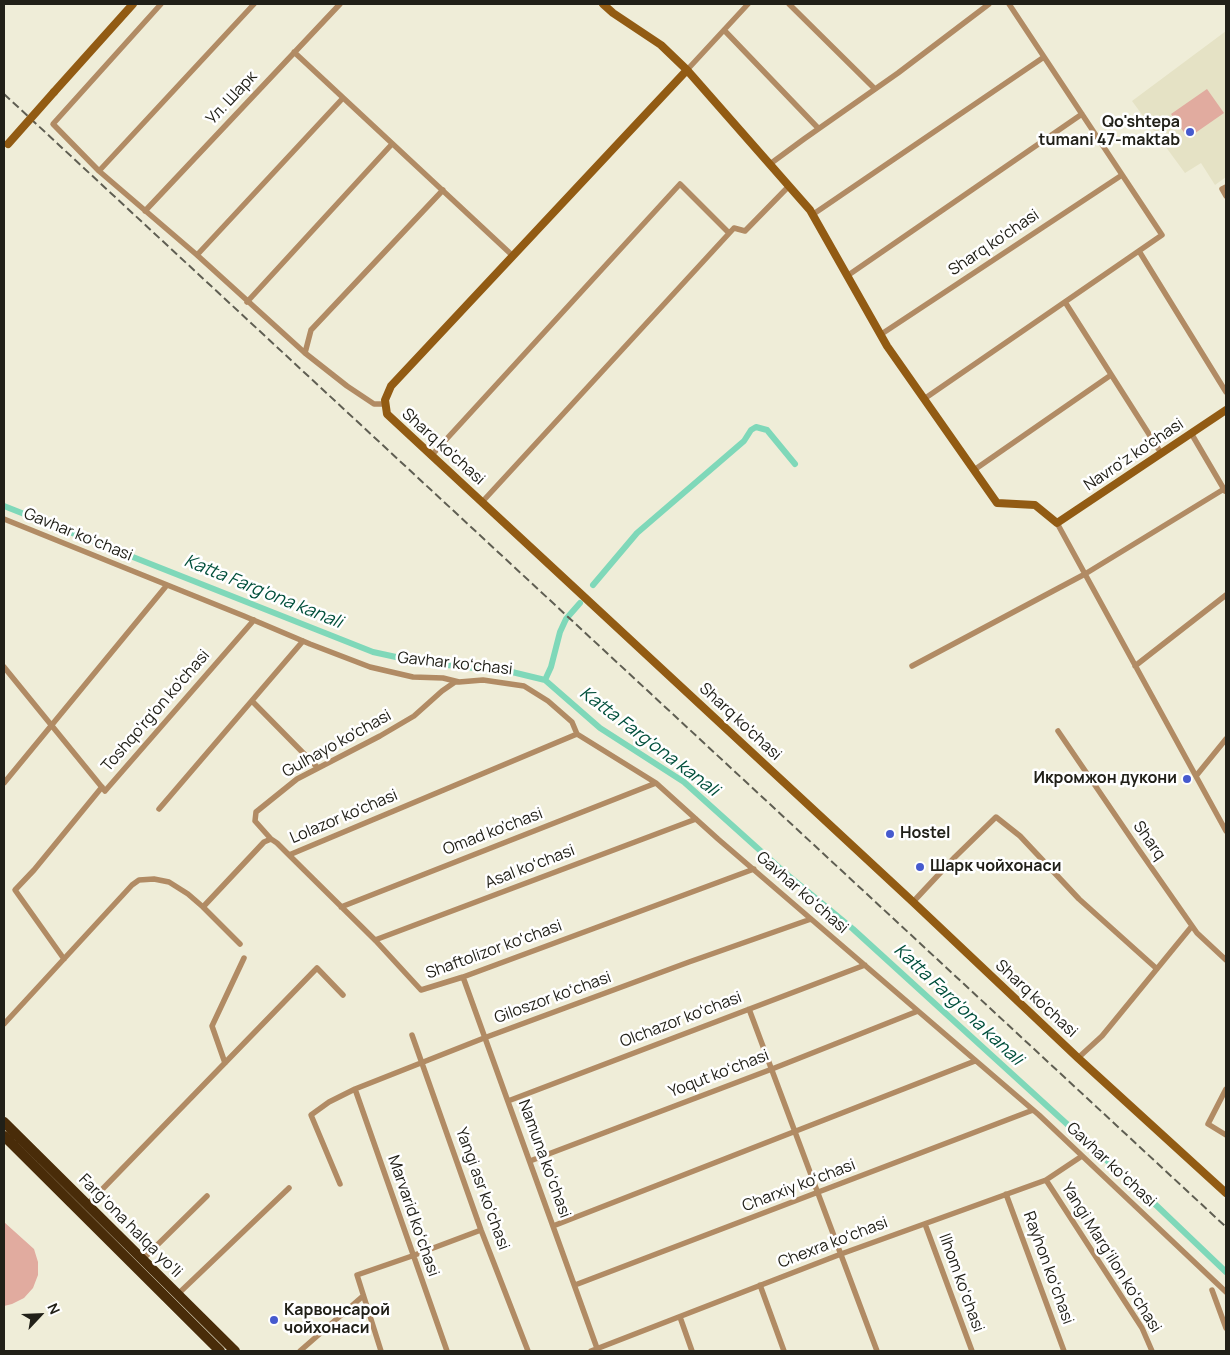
<!DOCTYPE html>
<meta charset="utf-8">
<style>
body{margin:0}
#map{position:relative;width:1230px;height:1355px;overflow:hidden;background:#efedd8;font-family:Manrope,sans-serif}
canvas{display:block}
.frame{position:absolute;inset:0;border:5px solid #212018;pointer-events:none}
.north{position:absolute;left:15px;top:1290px;width:50px;height:50px;-webkit-text-stroke:4px #fff;paint-order:stroke;rotate:65deg;font-size:14px;font-weight:700;line-height:20px;text-align:center;color:#212018}
.north::after{content:'';display:block;margin:auto;width:18px;height:22px;background:#212018;clip-path:polygon(50% 0,100% 100%,50% 72%,0 100%)}
</style>
<div id="map">
<canvas width="1230" height="1355"></canvas>
<div class="frame"></div>
<div class="north">N</div>
</div>
<script>
const ctx = document.querySelector('canvas').getContext('2d');
ctx.lineJoin = 'round';
function fill(path, color) { ctx.fillStyle = color; ctx.fill(path, 'evenodd'); }
const shape = rows => new Path2D(rows.map(r => 'M' + r).join(''));
function stroke(path, color, width, dash) { ctx.strokeStyle = color; ctx.lineWidth = width; ctx.lineCap = dash ? 'butt' : 'round'; ctx.setLineDash(dash || []); ctx.stroke(path); }
function drawText(font, color, halo, rows, align = 'center') {
  ctx.font = font + ' Manrope,sans-serif'; ctx.lineWidth = 5; ctx.setLineDash([]); ctx.textBaseline = 'middle'; ctx.strokeStyle = halo; ctx.fillStyle = color; for (const [text, x, y, turn = 0] of rows) {
    ctx.save(); ctx.translate(x, y); ctx.rotate((+turn || 0) * Math.PI / 180); ctx.textAlign = isNaN(turn) ? turn : align; if (halo) ctx.strokeText(text, 0, 0); ctx.fillText(text, 0, 0); ctx.restore();
  }
}
const built = shape([
 [1226,31,1226,177,1215,185,1201,163,1185,173,1132,101]
]);
const green = shape([
 [1207,89,1224,113,1188,138,1171,114],
 [4,1222,34,1249,38,1262,38,1275,33,1288,24,1298,12,1304,4,1306]
]);
const canal = shape([
 [4,506,373,652,419,662,512,672,545,680,600,728,684,782,784,872,853,929,1158,1207,1226,1272],
 [593,585,637,533,744,441,751,430,756,427,767,430,795,464],
 [545,680,551,667,560,632,566,619,580,603]
]);
const street = shape([
 [161,4,53,124,99,171,197,255,305,353,347,386,374,404,385,404],
 [789,4,875,89],
 [724,30,818,128],
 [294,52,513,256],
 [687,70,748,4],
 [770,164,804,139,898,73,989,4],
 [99,171,254,4],
 [1226,187,1222,189,1226,196],
 [145,211,340,4],
 [812,215,1044,57],
 [1139,251,1226,392],
 [197,255,343,98],
 [847,276,1082,114],
 [247,302,392,144],
 [1065,302,1161,453],
 [880,335,1122,175],
 [305,353,311,330,443,190],
 [924,399,1162,235,1009,4],
 [1191,433,1225,491],
 [431,456,680,184,729,233],
 [974,470,1111,375],
 [483,501,734,228,745,231,789,186],
 [4,519,244,616,310,644,370,667,413,677,443,678,459,682,483,680,524,686,548,701,572,722,577,734,656,783,718,839,1039,1115,1226,1292],
 [1057,523,1226,831],
 [912,666,1085,574,1224,489],
 [1135,666,1226,595],
 [4,667,105,791,254,620],
 [252,701,318,768],
 [1058,731,1137,847,1197,933,1226,960],
 [1196,776,1226,739],
 [4,783,167,585],
 [159,809,303,641],
 [271,839,255,821,256,812,297,779,380,736,414,716,442,691,455,682,459,682],
 [289,855,375,940,421,990,463,977,754,869],
 [913,902,955,857,996,817,1020,836,1079,899,1157,969],
 [203,907,240,944],
 [341,907,656,783],
 [375,940,696,819],
 [64,959,15,890,34,870,102,787],
 [463,977,598,1351],
 [749,1009,877,1351],
 [4,1024,132,885,139,880,154,879,169,882,188,894,203,907,264,842,271,839,277,843,289,855,577,734],
 [412,1035,481,1230,528,1351],
 [1078,1058,1102,1036,1192,926],
 [225,1063,212,1026,244,958],
 [355,1089,447,1351],
 [1226,1089,1208,1124,1226,1135],
 [508,1101,865,965],
 [530,1161,772,1069,918,1011],
 [1046,1180,1142,1328,1152,1351],
 [340,1184,311,1115,329,1102,355,1089,484,1038,689,962,811,919],
 [1006,1194,1064,1351],
 [87,1205,317,968,343,995],
 [925,1224,972,1351],
 [553,1226,975,1061],
 [143,1259,207,1196],
 [575,1285,1033,1110],
 [760,1285,784,1351],
 [1212,1290,1226,1328],
 [178,1294,289,1188],
 [680,1317,692,1351],
 [300,1351,363,1296],
 [381,1351,357,1275,412,1256,481,1230],
 [591,1351,841,1254,1046,1180,1082,1156]
]);
const secondary = shape([
 [603,4,613,13,661,45,687,70,810,210,887,346,997,503,1035,505,1057,523,1226,410],
 [687,70,391,386,385,400,387,414,913,902,1078,1058,1226,1193],
 [54,92,133,4]
]);
const highway = shape([
 [4,1122,235,1351],
 [4,1136,220,1351]
]);
const rail = shape([
 [4,94,1226,1227]
]);
const secondaryBridge = shape([
 [8,144,54,92]
]);
const markers = [
 [1190,132,5,"#465ace"],
 [1187,779,5,"#465ace"],
 [890,834,5,"#465ace"],
 [920,867,5,"#465ace"],
 [274,1320,5,"#465ace"]
];
const streetNames = [
 ["Ул. Шарк",232,98,-47],
 ["Sharq ko'chasi",994,243,-34],
 ["Sharq ko'chasi",443,447,42],
 ["Navro'z ko'chasi",1134,455,-34],
 ["Gavhar koʻchasi",78,535,22],
 ["Gavhar koʻchasi",455,664,6],
 ["Toshqo'rg'on ko'chasi",156,711,-49],
 ["Sharq ko'chasi",740,722,43],
 ["Gulhayo ko'chasi",337,744,-29],
 ["Lolazor ko'chasi",344,817,-23],
 ["Omad ko'chasi",493,832,-21],
 ["Sharq",1149,841,55],
 ["Asal koʻchasi",530,867,-21],
 ["Gavhar koʻchasi",802,893,41],
 ["Shaftolizor koʻchasi",494,950,-20],
 ["Giloszor koʻchasi",553,998,-20],
 ["Sharq ko'chasi",1036,999,43],
 ["Olchazor koʻchasi",681,1020,-21],
 ["Yoqut koʻchasi",719,1074,-21],
 ["Namuna koʻchasi",544,1159,70],
 ["Gavhar koʻchasi",1111,1165,43],
 ["Charxiy koʻchasi",799,1186,-21],
 ["Yangi asr koʻchasi",482,1189,70],
 ["Marvarid koʻchasi",413,1216,71],
 ["Farg‘ona halqa yo‘li",130,1226,45],
 ["Chexra koʻchasi",833,1243,-21],
 ["Yangi Margʻilon koʻchasi",1111,1258,58],
 ["Rayhon koʻchasi",1048,1268,70],
 ["Ilhom koʻchasi",961,1283,70]
];
const poiNames = [
 ["Qo'shtepa",1180,123,"right"],
 ["tumani 47-maktab",1180,141,"right"],
 ["Икромжон дукони",1177,779,"right"],
 ["Hostel",900,834],
 ["Шарк чойхонаси",930,867],
 ["Карвонсарой",284,1311],
 ["чойхонаси",284,1329]
];
const waterNames = [
 ["Katta Farg'ona kanali",263,592,22],
 ["Katta Farg'ona kanali",649,742,37],
 ["Katta Farg'ona kanali",958,1005,43]
];
fill(built, '#e5e2c5');
fill(green, '#e1ab9f');
stroke(canal, '#7fd8b9', 6);
stroke(street, '#b18b64', 5.5);
stroke(secondary, '#925b13', 8);
stroke(highway, '#492c09', 10);
stroke(rail, '#5f5e52', 2, [8, 4]);
stroke(secondaryBridge, '#925b13', 8);
for (const [x, y, r, color] of markers) { const dot = new Path2D(); dot.arc(x, y, r, 0, 2 * Math.PI); ctx.fillStyle = color; ctx.fill(dot); stroke(dot, '#fff', 2); }
drawText('16px', '#212018', '#fff', streetNames);
drawText('bold 16px', '#212018', '#fff', poiNames, 'left');
drawText('italic 18px', '#004f3b', '#fff', waterNames);
</script>
